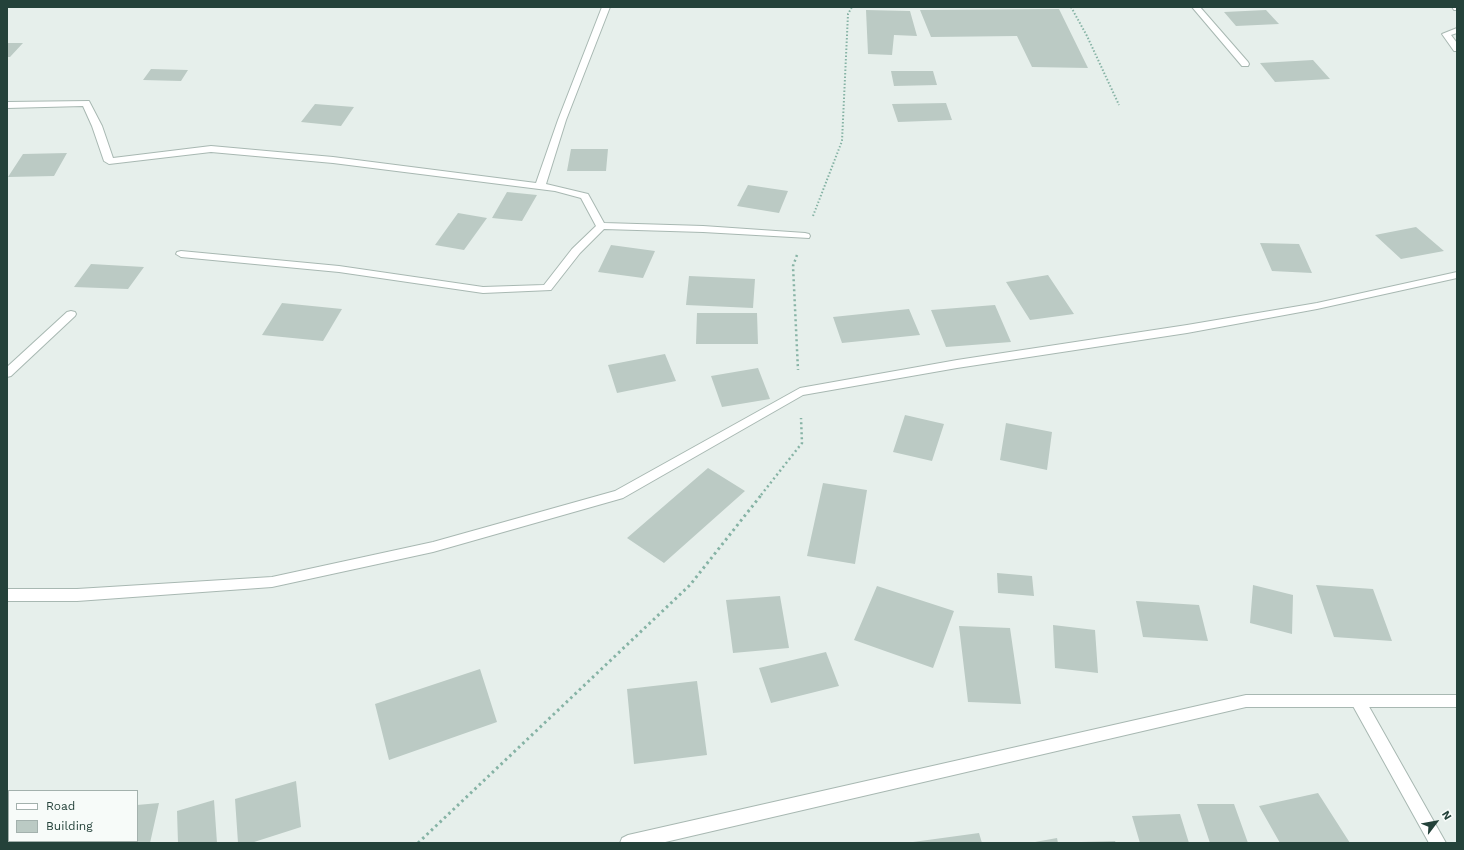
<!DOCTYPE html>
<style>
body{margin:0}
#map{position:relative;width:1464px;height:850px;overflow:hidden;background:#e6efeb;font-family:"Work Sans",sans-serif}
canvas{display:block}
.frame{position:absolute;inset:0;border:8px solid #24423a;pointer-events:none}
.legend{position:absolute;left:8px;top:790px;width:130px;height:52px;box-sizing:border-box;background:#f7fbf9;border:1px solid #a3b1ad;margin:0;padding:5px 7px;list-style:none;font-size:12px;color:#24423a}
.legend li{display:flex;align-items:center;gap:8px;height:20px}
.legend b{width:20px;border:1px solid #a3b1ad}
.north{position:absolute;left:1416px;top:802px;width:40px;height:40px;-webkit-text-stroke:3px #f7fbf9;paint-order:stroke;rotate:58deg;font-size:11px;font-weight:700;line-height:16px;text-align:center;color:#24423a}
.north::after{content:'';display:block;margin:auto;width:14px;height:18px;background:#24423a;clip-path:polygon(50% 0,100% 100%,50% 72%,0 100%)}
</style>
<div id="map">
<canvas width="1464" height="850"></canvas>
<div class="frame"></div>
<ul class="legend">
<li><b style="height:5px;background:#fff"></b>Road</li>
<li><b style="height:11px;background:#bbcac4"></b>Building</li>
</ul>
<div class="north">N</div>
</div>
<script>
const ctx = document.querySelector('canvas').getContext('2d');
ctx.lineJoin = 'round';
function fill(path, color) { ctx.fillStyle = color; ctx.fill(path, 'evenodd'); }
const shape = rows => new Path2D(rows.map(r => 'M' + r).join(''));
function stroke(path, color, width, dash) { ctx.strokeStyle = color; ctx.lineWidth = width; ctx.lineCap = dash ? 'butt' : 'round'; ctx.setLineDash(dash || []); ctx.stroke(path); }
const building = shape([
 [1059,9,1088,68,1032,67,1017,36,931,37,920,10],
 [866,10,910,11,917,36,894,35,892,55,868,54],
 [1266,10,1279,24,1236,26,1224,12],
 [7,43,23,43,10,57,7,57],
 [1313,60,1330,79,1275,82,1260,63],
 [151,69,188,70,181,81,143,80],
 [891,71,933,71,937,85,894,86],
 [946,103,952,120,898,122,892,104],
 [315,104,354,107,341,126,301,122],
 [571,149,608,149,606,171,567,171],
 [67,153,54,176,8,177,23,154],
 [748,185,788,191,779,213,737,206],
 [507,192,537,195,522,221,492,218],
 [458,213,487,218,464,250,435,245],
 [1416,227,1444,251,1401,259,1375,235],
 [1260,243,1299,244,1312,273,1272,271],
 [611,245,655,251,643,278,598,272],
 [91,264,144,267,128,289,74,287],
 [1048,275,1074,314,1030,320,1006,282],
 [689,276,755,279,753,308,686,305],
 [282,303,342,309,323,341,262,335],
 [995,305,1011,342,946,347,931,310],
 [909,309,920,335,842,343,833,317],
 [697,313,757,313,758,344,696,344],
 [665,354,676,381,617,393,608,365],
 [758,368,770,399,722,407,711,376],
 [905,415,944,424,932,461,893,452],
 [1006,423,1052,432,1047,470,1000,460],
 [708,468,745,491,664,563,627,538],
 [823,483,867,490,855,564,807,556],
 [997,573,1032,576,1034,596,998,593],
 [1253,585,1293,595,1292,634,1250,623],
 [1316,585,1373,589,1392,641,1334,637],
 [877,586,954,611,933,668,854,640],
 [780,596,789,648,733,653,726,600],
 [1136,601,1199,605,1208,641,1143,637],
 [1053,625,1095,630,1098,673,1055,668],
 [959,626,1010,628,1021,704,968,702],
 [826,652,839,686,771,703,759,668],
 [480,669,497,722,389,760,375,704],
 [697,681,707,755,634,764,627,689],
 [296,781,301,827,251,843,238,843,235,799],
 [1318,793,1350,843,1280,843,1259,806],
 [214,800,217,843,178,843,177,811],
 [159,803,150,843,102,843,102,841,137,841,137,805],
 [1197,804,1234,804,1248,843,1210,843],
 [1180,814,1189,843,1140,843,1132,816],
 [979,833,982,843,914,843,913,842],
 [1057,838,1058,843,1035,843,1035,842],
 [1115,841,1116,843,1081,843,1081,842]
]);
const pathFar2 = shape([
 [1071,7,1087,36,1119,105],
 [813,216,842,141,848,14,852,7]
]);
const pathFar1 = shape([
 [797,255,793,266,798,370],
 [761,495,802,443,801,418]
]);
const path = shape([
 [418,843,690,585,762,494]
]);
const minor = shape([
 [602,7,610,7,566,120,546,184,588,194,604,223,703,226,805,233,809,234,810,236,809,238,703,232,604,229,580,253,551,290,483,293,339,272,181,257,176,254,177,252,181,251,339,266,483,287,544,285,572,249,596,226,581,198,555,191,333,163,211,152,109,164,104,161,92,126,83,106,7,108,7,102,89,101,102,126,113,158,211,146,333,157,536,183,558,120,602,7],
 [1192,7,1200,7,1248,62,1249,64,1248,66,1242,66,1192,7],
 [1452,7,1457,7,1457,10,1454,10,1452,7],
 [1457,28,1457,33,1451,35,1457,43,1457,51,1454,51,1442,34,1457,28],
 [1457,272,1457,278,1317,309,1187,333,957,368,803,395,623,498,433,552,272,587,77,601,7,601,7,589,77,589,272,577,433,542,615,491,800,388,957,360,1187,325,1317,303,1457,272],
 [71,311,75,312,76,314,75,316,11,376,7,377,7,367,67,312,71,311],
 [1358,695,1363,696,1446,843,1429,843,1353,706,1351,701,1353,696,1358,695]
]);
const tertiary = shape([
 [1246,695,1457,695,1457,707,1246,707,661,843,620,843,622,838,628,835,1246,695]
]);
fill(building, '#bbcac4');
stroke(minor, '#a8b8b2', 2);
stroke(tertiary, '#a8b8b2', 2);
stroke(pathFar2, '#86b3a5', 2, [1.5, 2]);
stroke(pathFar1, '#86b3a5', 2.5, [2, 3]);
stroke(path, '#86b3a5', 3, [2.5, 3.5]);
fill(minor, '#fff');
fill(tertiary, '#fff');
</script>
